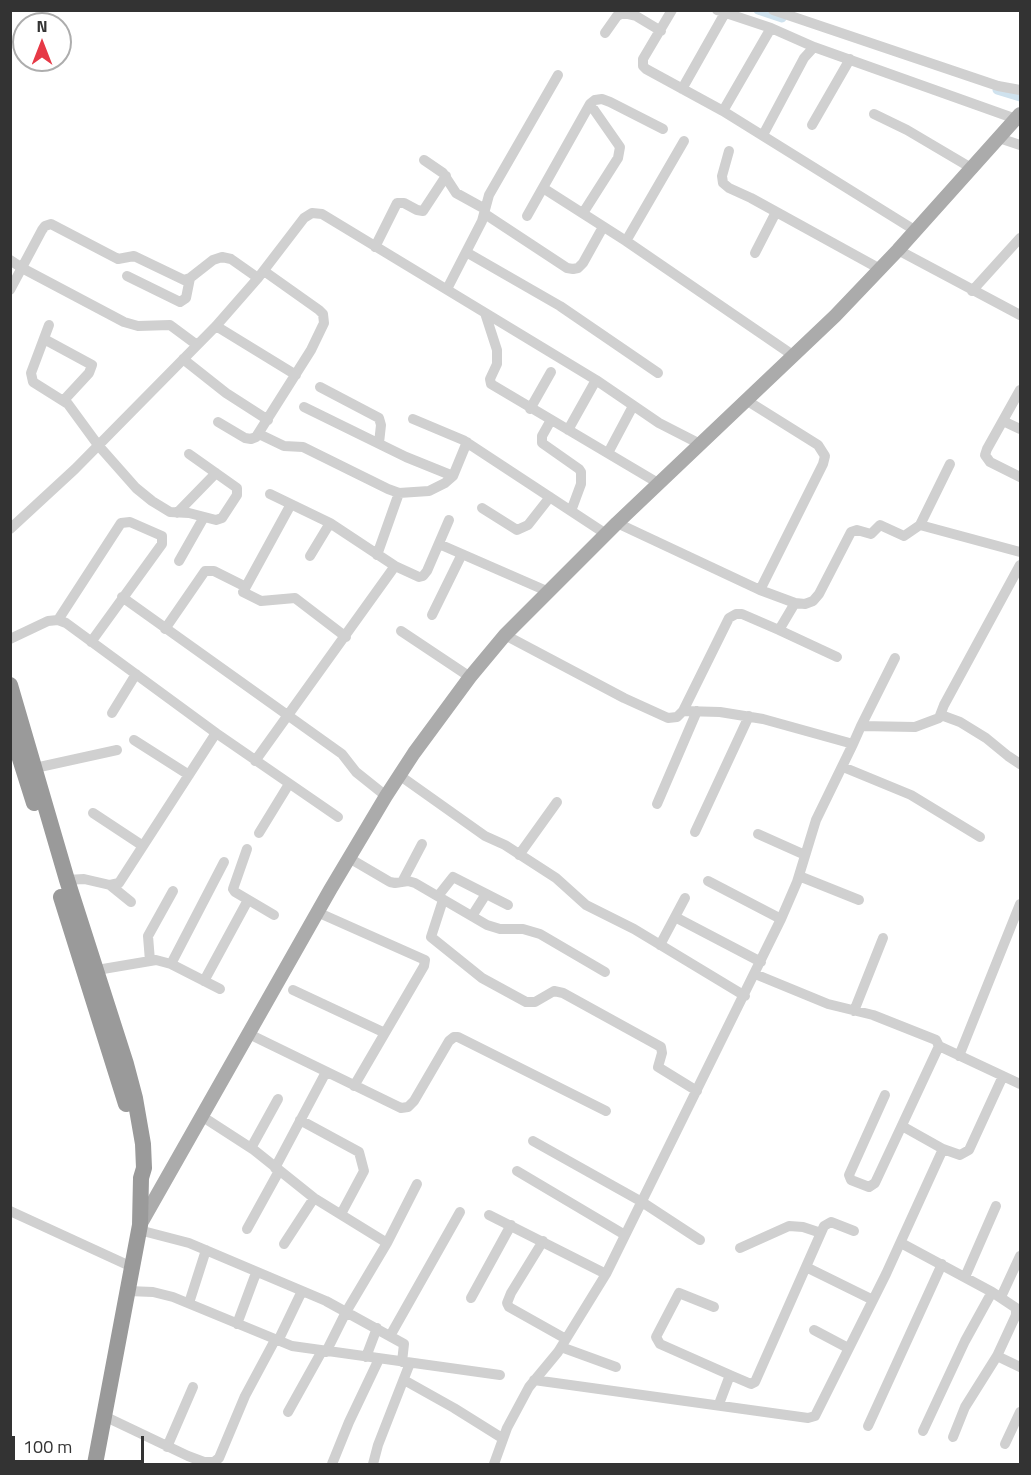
<!DOCTYPE html>
<style>
body{margin:0}
#map{position:relative;width:1031px;height:1475px;overflow:hidden;background:#fff;font-family:"Titillium Web",sans-serif}
canvas{display:block}
.frame{position:absolute;inset:0;border:12px solid #333;pointer-events:none}
.north{position:absolute;left:12px;top:12px;width:60px;height:60px;box-sizing:border-box;background:#fff;border:2px solid #adadad;border-radius:50%;rotate:0deg;font-size:16px;font-weight:700;line-height:24px;text-align:center;color:#333}
.north::after{content:'';display:block;margin:auto;width:21px;height:27px;background:#e63946;clip-path:polygon(50% 0,100% 100%,50% 72%,0 100%)}
.scale{position:absolute;left:12px;top:1436px;width:132px;height:27px;box-sizing:border-box;border:3px solid #333;border-top:0;padding-left:8px;font-size:18px;line-height:21px;white-space:nowrap;color:#333;-webkit-text-stroke:4px #fff;paint-order:stroke}
</style>
<div id="map">
<canvas width="1031" height="1475"></canvas>
<div class="frame"></div>
<div class="north">N</div>
<div class="scale">100 m</div>
</div>
<script>
const ctx = document.querySelector('canvas').getContext('2d');
ctx.lineJoin = 'round';
const shape = rows => new Path2D(rows.map(r => 'M' + r).join(''));
function stroke(path, color, width, dash) { ctx.strokeStyle = color; ctx.lineWidth = width; ctx.lineCap = dash ? 'butt' : 'round'; ctx.setLineDash(dash || []); ctx.stroke(path); }
const canal = shape([
 [758,10,782,18],
 [997,90,1020,97]
]);
const minor = shape([
 [672,10,643,59,643,66,646,69,723,111,916,231],
 [717,10,771,28,814,47],
 [773,10,998,86,1020,90],
 [605,33,617,16,623,13,636,16,661,31],
 [682,89,725,13],
 [723,111,771,28],
 [874,114,907,130,973,169],
 [812,125,850,59],
 [763,135,804,58,814,47,1016,119],
 [999,138,1020,145],
 [729,151,722,176,723,183,729,188,751,198,880,269],
 [424,160,443,173,456,193,485,209],
 [543,188,626,241,794,356],
 [583,213,618,158,620,147,590,104],
 [485,214,567,268,573,269,578,268,583,263,603,227],
 [527,216,590,104,595,100,602,99,610,102,663,129],
 [626,241,684,141],
 [375,247,397,203,404,203,417,210,423,211,446,176],
 [898,250,1020,315],
 [466,252,560,306,658,373],
 [755,253,776,212],
 [10,260,22,268,124,322,138,326,170,325,197,345],
 [127,276,180,302,186,298,190,278],
 [447,289,482,221,489,195,558,75],
 [10,290,42,230,45,226,51,224,118,259,134,256,184,280,190,278,213,260,222,257,231,259,258,278],
 [972,291,1020,238],
 [485,313,497,350,497,364,490,379,491,384,658,483],
 [49,325,31,373,33,382,68,404,98,445,136,488,152,501,170,512,189,513,216,520,222,518,237,495,237,488,189,454],
 [216,326,296,375],
 [44,339,92,365,89,373,64,400],
 [183,359,226,393,268,420],
 [320,387,379,418,381,425,379,443],
 [1020,390,987,449,985,455,990,462,1020,477],
 [746,400,818,445,825,456,823,464,760,590],
 [304,407,406,457,453,476],
 [530,409,551,372],
 [413,419,463,440,606,534],
 [551,420,542,436,542,443,579,469,581,472,581,484,571,511],
 [1003,421,1020,429],
 [218,422,245,438,251,439,256,437,311,350,324,323,323,314,319,310,264,271],
 [568,430,596,380],
 [259,434,284,446,303,447,388,489,399,493,429,491,445,483,453,476,467,442],
 [608,453,633,406],
 [950,464,920,525,1020,552],
 [270,494,330,523,395,566,419,577,423,576,427,571,449,520],
 [290,506,243,592,261,601,295,598,346,637],
 [482,508,517,530,528,525,550,497],
 [177,513,216,473],
 [617,523,760,590,795,603,805,604,813,601,819,594,851,532,857,530,871,534,880,525,904,536,920,525],
 [10,529,75,469,216,326,258,278,304,218,312,213,322,214,596,380,659,423,700,444],
 [439,544,549,592],
 [377,555,399,493],
 [310,556,330,523],
 [179,561,204,517],
 [122,597,342,754,356,772,386,796],
 [432,615,462,554],
 [58,620,121,523,130,522,162,536,162,544,91,642],
 [165,629,205,571,214,571,244,586],
 [779,630,837,657],
 [401,631,470,677],
 [10,639,48,621,58,620,66,623,216,733,338,817],
 [683,711,729,618,736,614,742,614,779,630,795,603],
 [112,713,136,674],
 [941,715,960,722,986,738,1008,756,1020,764],
 [861,726,895,658],
 [134,740,189,775],
 [853,744,861,726,915,727,939,718,944,705,1020,565],
 [255,761,395,566],
 [843,767,911,795,980,837],
 [35,768,117,750],
 [399,775,485,836,505,845,556,878,586,905,634,929,745,996],
 [657,804,697,711],
 [93,813,143,846],
 [695,832,749,716],
 [259,833,289,784],
 [758,834,805,855],
 [247,849,233,889,235,892,274,915],
 [519,855,557,802],
 [349,858,390,882,395,883,408,881,415,883,487,925,500,929,523,929,540,934,605,972],
 [799,876,859,900],
 [67,880,84,879,110,885,119,883,216,733],
 [708,881,781,919],
 [402,882,422,844],
 [110,885,131,902],
 [438,896,453,877,508,905],
 [443,900,431,937,482,978,526,1002,535,1002,554,991,563,993,661,1047,662,1053,658,1067,697,1091],
 [317,912,425,960,424,966,354,1086],
 [472,916,486,894],
 [675,917,761,962],
 [660,945,685,898],
 [150,961,148,936,173,891],
 [171,964,224,862],
 [97,970,156,960,171,964,220,989],
 [755,974,828,1004,873,1015,936,1040,939,1046,1020,1084],
 [204,981,248,900],
 [293,990,385,1033],
 [854,1011,883,938],
 [249,1034,401,1108,408,1107,414,1101,449,1041,454,1037,458,1037,606,1111],
 [959,1056,1020,904],
 [885,1095,849,1175,851,1180,869,1187,875,1183,939,1046],
 [203,1117,254,1150,314,1198,387,1243],
 [300,1120,359,1152,364,1171,341,1214],
 [902,1126,943,1149],
 [533,1141,642,1202,700,1240],
 [251,1148,278,1099],
 [275,1168,326,1072],
 [517,1171,625,1235],
 [10,1211,132,1267],
 [489,1215,606,1274],
 [247,1229,279,1171],
 [139,1230,189,1243,326,1301,404,1344,402,1362],
 [543,1241,511,1293,507,1303,509,1307,566,1339],
 [901,1243,992,1292,1016,1308,1016,1315,997,1356,965,1407,953,1437],
 [284,1244,314,1198],
 [740,1248,789,1226,803,1227,821,1233],
 [806,1267,873,1300],
 [965,1277,996,1206],
 [128,1291,153,1292,173,1297,292,1346,500,1375],
 [1001,1297,1020,1256],
 [471,1298,511,1225],
 [189,1303,206,1250],
 [714,1307,679,1293,656,1337,660,1344,730,1375,719,1404],
 [237,1324,256,1273],
 [814,1330,848,1348],
 [390,1336,460,1212],
 [278,1341,302,1291],
 [561,1347,616,1367],
 [326,1352,346,1312,387,1243,417,1184],
 [997,1356,1020,1367],
 [366,1357,377,1328],
 [730,1375,751,1384,755,1382,824,1226,831,1222,854,1231],
 [404,1380,454,1408,502,1438],
 [534,1380,808,1418,815,1416,886,1274,943,1149,960,1155,969,1150,1003,1076],
 [288,1412,322,1351],
 [104,1416,188,1456,204,1462,214,1462,219,1458,245,1396,275,1340],
 [868,1426,942,1264],
 [923,1431,965,1341,992,1292],
 [1005,1444,1020,1412],
 [167,1447,193,1387],
 [332,1464,349,1422,379,1359],
 [373,1464,378,1445,410,1363],
 [494,1464,507,1428,529,1387,558,1352,606,1274,781,919,797,882,816,820,853,744,763,719,720,712,683,711,677,717,668,718,624,698,505,635]
]);
const major = shape([
 [140,1225,330,890,386,796,414,753,470,677,505,635,617,523,835,316,898,250,1020,114]
]);
const highway = shape([
 [10,685,67,880,126,1064,135,1098,143,1144,144,1168,141,1178,140,1225,95,1464],
 [10,727,34,803],
 [61,897,126,1104]
]);
stroke(canal, '#cfe2ee', 9);
stroke(minor, '#d0d0d0', 10);
stroke(major, '#ababab', 14);
stroke(highway, '#9a9a9a', 16);
</script>
